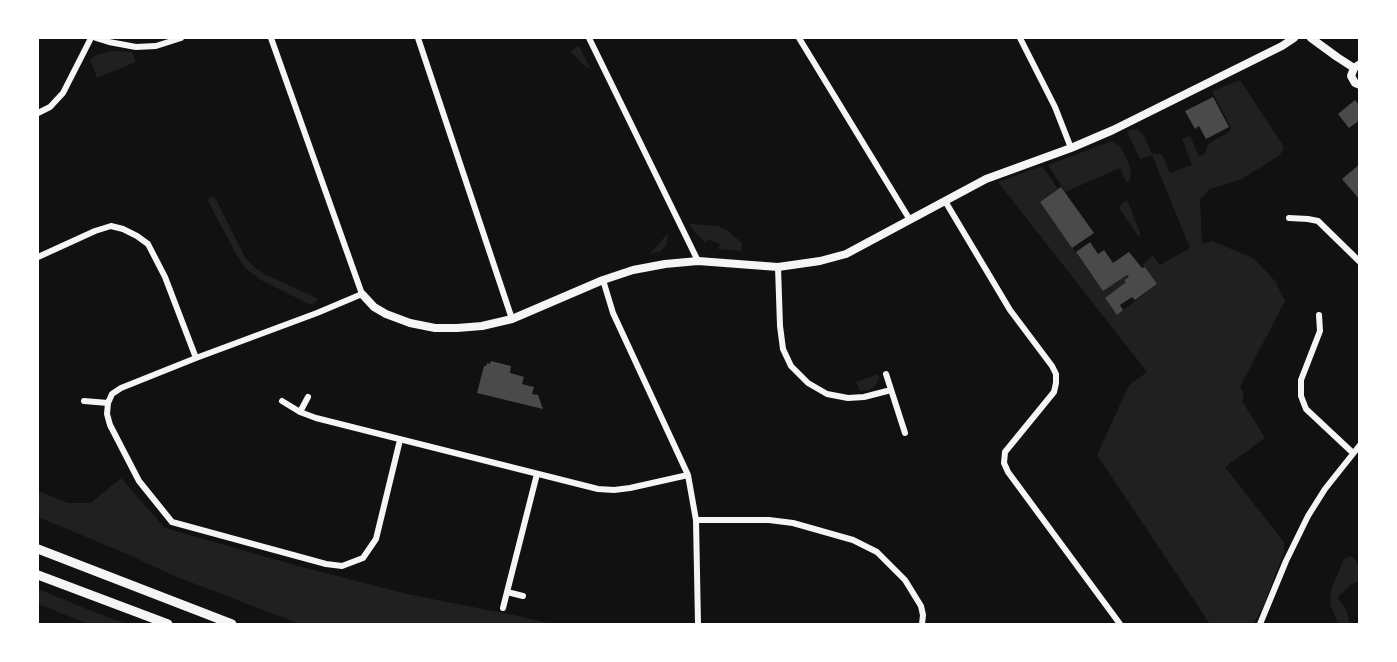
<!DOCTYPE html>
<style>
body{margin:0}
#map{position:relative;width:1397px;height:662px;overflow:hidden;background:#111;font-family:Poppins,sans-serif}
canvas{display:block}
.frame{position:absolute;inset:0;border:39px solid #fff;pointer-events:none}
</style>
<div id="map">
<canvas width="1397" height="662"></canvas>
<div class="frame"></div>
</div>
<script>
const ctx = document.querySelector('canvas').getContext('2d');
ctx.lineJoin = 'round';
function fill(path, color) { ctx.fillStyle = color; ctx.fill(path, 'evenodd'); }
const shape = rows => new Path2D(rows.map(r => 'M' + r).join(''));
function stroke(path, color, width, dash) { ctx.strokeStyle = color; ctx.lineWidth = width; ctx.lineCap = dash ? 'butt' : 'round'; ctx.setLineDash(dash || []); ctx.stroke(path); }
const green = shape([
 [579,46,591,70,581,63,570,51],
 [111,51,132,52,136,62,97,78,90,59,96,55],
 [1240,80,1284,147,1280,155,1242,179,1210,189,1200,200,1202,244,1212,241,1253,258,1275,281,1285,301,1240,387,1244,395,1242,401,1265,438,1225,467,1284,542,1284,552,1262,609,1253,624,1210,624,1097,455,1129,385,1147,372,998,182,1042,166,1058,189,1040,202,1103,291,1127,275,1129,277,1124,280,1126,282,1105,298,1117,315,1157,284,1143,265,1152,255,1160,265,1190,248,1152,155,1140,159,1128,134,1129,130,1136,129,1139,131,1144,136,1152,154,1162,154,1170,173,1192,165,1182,139,1190,136,1199,156,1204,155,1208,144,1230,131,1231,128,1212,91],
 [1112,141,1120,146,1129,164,1131,175,1130,180,1127,183,1120,168,1065,192,1048,165],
 [214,196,245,257,254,267,264,274,310,295,318,299,314,304,309,304,261,280,245,268,235,252,207,199],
 [1127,200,1141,235,1138,236,1120,209,1121,204],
 [689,224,718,226,727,230,742,243,741,251,718,249,720,244,708,239,706,243,697,235],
 [668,233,667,244,661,251,650,254],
 [878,374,879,379,874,387,870,390,860,391,856,382],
 [121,478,165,528,298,566,407,594,518,616,552,624,300,624,177,577,120,551,38,517,38,491,68,503,91,503],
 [1350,556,1355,559,1359,568,1359,582,1353,583,1337,598,1346,609,1350,624,1338,624,1331,606,1330,592,1344,559],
 [38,589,94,612,127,624,88,624,38,604]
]);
const building = shape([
 [1213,97,1229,127,1206,139,1199,126,1195,129,1185,111],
 [1355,100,1360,106,1360,120,1349,128,1338,114],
 [1360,164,1360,200,1342,179],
 [1061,187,1094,233,1072,248,1040,202],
 [1090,242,1098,254,1104,250,1113,263,1129,252,1142,268,1145,267,1157,284,1135,300,1132,297,1120,305,1123,310,1117,315,1105,298,1126,282,1124,280,1129,277,1127,275,1103,291,1076,252],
 [491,361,511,366,510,373,524,377,522,384,534,387,532,394,538,395,543,409,477,393,484,366,486,366,487,363,490,364]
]);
const minor = shape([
 [96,38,109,42,136,47,156,46,181,38],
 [271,38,362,294,317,313,196,358,121,388,112,394,108,403,107,414,110,425,139,481,172,522,326,564,342,566,363,558,376,539,400,440],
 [418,38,512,319],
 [589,38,698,261],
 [799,38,910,220],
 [1020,38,1055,107,1071,148],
 [38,113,50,107,63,93,91,38],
 [945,201,1010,310,1052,366,1056,374,1056,383,1054,392,1005,452,1004,463,1008,472,1120,624],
 [1289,218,1308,219,1318,221,1360,262],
 [38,257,95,231,111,226,123,229,137,236,148,244,165,277,196,358],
 [778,267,780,326,783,349,791,366,808,383,827,394,848,398,864,397,891,390],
 [603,280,613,313,688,475,696,520,698,624],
 [1319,315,1320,331,1301,380,1301,396,1306,409,1353,453],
 [886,374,905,433],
 [308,397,300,412,316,418,598,489,614,490,630,488,688,475],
 [84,401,108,403],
 [282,401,300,412],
 [696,520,769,520,793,523,853,540,877,552,905,580,921,606,923,615,922,624],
 [523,596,507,592,537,474],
 [503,608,507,592],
 [1260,624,1286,561,1308,516,1325,489,1360,445]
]);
const tertiary = shape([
 [1311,38,1337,57,1354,68],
 [1360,64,1354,68,1351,76,1355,83,1360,85],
 [362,294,374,307,386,314,410,323,435,328,457,328,482,326,512,319,603,280,633,270,665,264,698,261,778,267,820,261,846,254,986,179,1071,148,1113,130,1282,46,1294,38]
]);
const primary = shape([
 [38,549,232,624],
 [38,575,168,624]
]);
fill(green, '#202020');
fill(building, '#4a4a4a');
stroke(minor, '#f5f5f5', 6);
stroke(tertiary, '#f5f5f5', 8);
stroke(primary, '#f5f5f5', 9);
</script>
